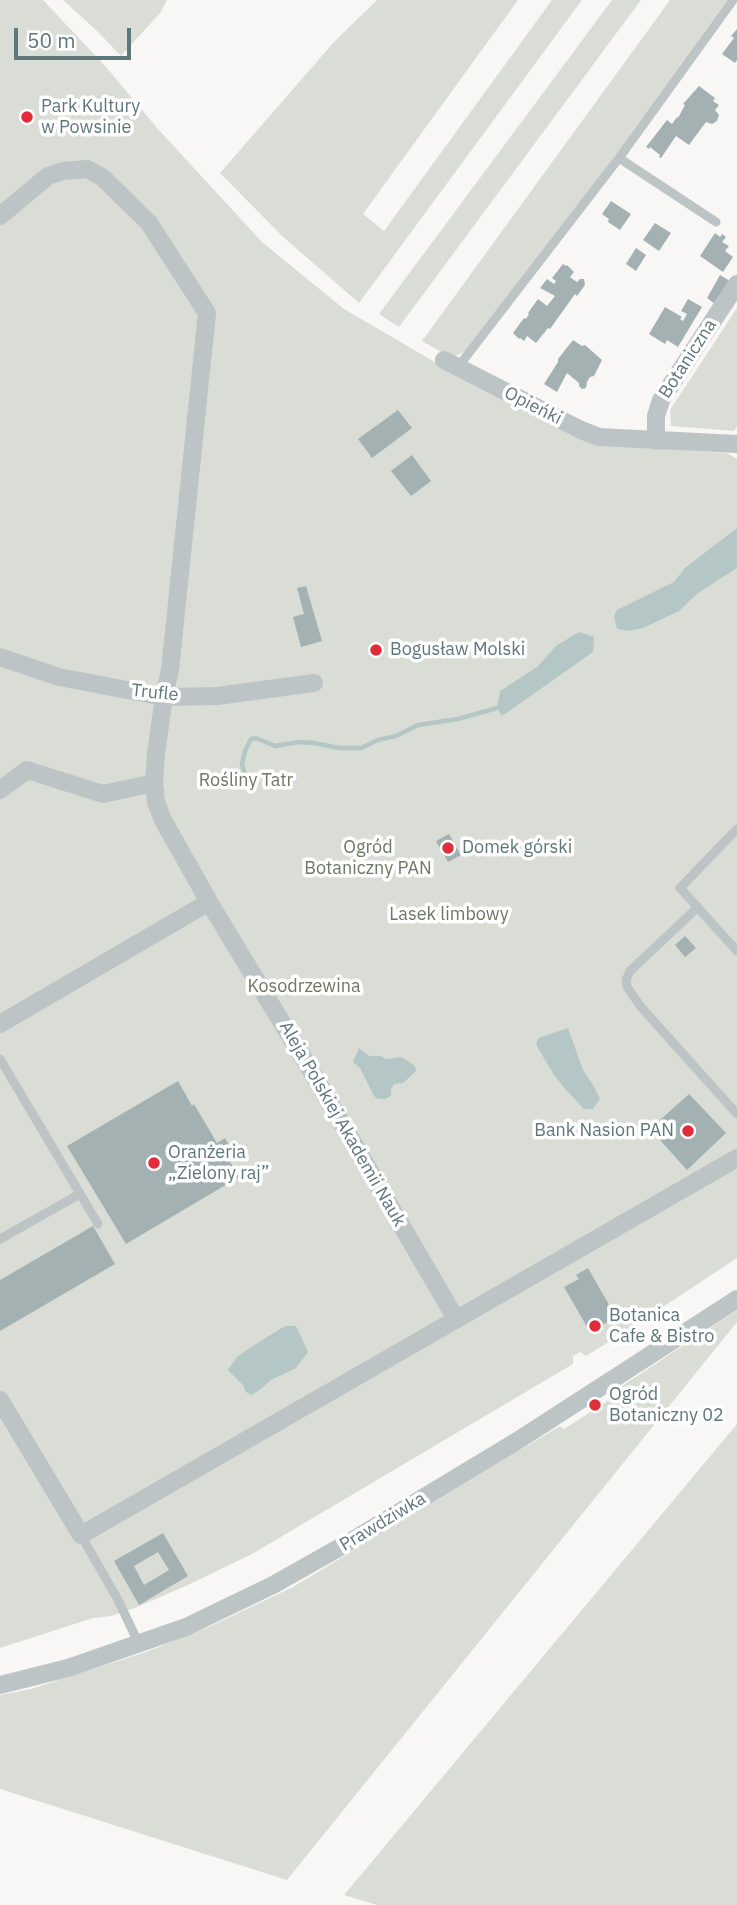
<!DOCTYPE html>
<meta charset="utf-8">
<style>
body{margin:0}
#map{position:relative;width:737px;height:1905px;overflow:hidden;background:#f8f7f5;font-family:"IBM Plex Sans",sans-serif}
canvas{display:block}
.scale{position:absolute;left:14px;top:28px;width:117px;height:32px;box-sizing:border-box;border:4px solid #5f767a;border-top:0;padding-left:9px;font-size:21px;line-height:24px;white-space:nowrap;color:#5f767a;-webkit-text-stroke:5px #fff;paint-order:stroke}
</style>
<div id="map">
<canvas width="737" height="1905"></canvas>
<div class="scale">50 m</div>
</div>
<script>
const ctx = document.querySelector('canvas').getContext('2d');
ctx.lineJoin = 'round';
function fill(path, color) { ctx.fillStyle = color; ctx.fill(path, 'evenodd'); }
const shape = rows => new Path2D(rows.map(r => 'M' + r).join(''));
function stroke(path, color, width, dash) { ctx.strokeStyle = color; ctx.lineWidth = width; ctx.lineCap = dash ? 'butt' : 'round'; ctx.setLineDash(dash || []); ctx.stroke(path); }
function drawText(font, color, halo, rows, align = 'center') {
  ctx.font = font + ' "IBM Plex Sans",sans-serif'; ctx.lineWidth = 7; ctx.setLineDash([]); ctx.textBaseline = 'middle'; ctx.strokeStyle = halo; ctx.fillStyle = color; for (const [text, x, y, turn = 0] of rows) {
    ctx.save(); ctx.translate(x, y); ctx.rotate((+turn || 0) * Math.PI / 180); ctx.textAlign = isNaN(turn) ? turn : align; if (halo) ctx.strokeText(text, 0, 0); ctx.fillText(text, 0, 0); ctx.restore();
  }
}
const green = shape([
 [0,0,43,0,106,67,158,129,262,242,344,309,440,365,595,444,727,453,737,459,737,1258,625,1332,586,1356,580,1352,573,1356,573,1364,252,1554,188,1585,135,1608,111,1616,93,1618,0,1648],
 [63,0,167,0,161,12,121,56,97,31],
 [377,0,518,0,363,214,384,231,552,0,582,0,359,303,282,236,220,173,334,42],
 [612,0,641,0,399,327,379,314],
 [670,0,727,0,591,189,465,351,454,357,441,352,422,341],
 [737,308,737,426,734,431,671,426,670,410],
 [737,1310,737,1322,287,1880,0,1789,0,1695,31,1689,146,1652,213,1625,293,1587,560,1426,564,1429,581,1418,618,1394,616,1390],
 [737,1424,737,1905,377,1905,344,1895]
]);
const water = shape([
 [737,528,737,568,698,593,679,611,643,628,629,631,617,629,614,616,617,610,674,582,685,568],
 [579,632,594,637,593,652,502,716,497,708,500,691,537,667,556,646],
 [568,1028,583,1070,593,1085,600,1099,593,1109,584,1109,566,1090,554,1075,538,1048,536,1043,539,1038],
 [359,1048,369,1056,381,1056,385,1059,402,1057,415,1066,416,1071,403,1083,394,1084,391,1089,391,1096,385,1099,378,1099,374,1096,360,1068,353,1062],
 [285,1326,296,1326,308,1352,296,1368,271,1380,261,1389,251,1395,246,1392,243,1385,228,1370,237,1357,248,1349]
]);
const stream = shape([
 [246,780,242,764,245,751,251,739,256,738,275,746,299,742,314,743,339,748,361,748,378,740,396,736,418,725,458,719,497,708]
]);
const building = shape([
 [737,29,737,60,735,63,722,54,734,38,731,36],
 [699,86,715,98,713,101,719,105,715,110,719,115,717,121,712,124,706,122,689,145,676,136,661,158,659,157,660,155,650,147,649,149,646,147,667,120,672,124,677,117,678,118,685,105,683,104],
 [611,201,631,214,620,230,608,222,609,219,602,214],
 [655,223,671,233,659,251,643,240],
 [715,233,720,237,722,234,726,237,722,242,729,246,725,251,733,257,723,272,700,256],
 [636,248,646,255,636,271,626,264],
 [563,264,566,266,567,265,574,272,570,277,577,282,580,279,584,279,585,285,577,296,575,294,550,329,548,328,536,343,527,336,524,341,520,338,519,339,513,333,524,318,526,319,529,314,528,313,538,299,547,306,555,296,540,288,547,279,554,284,556,281,552,278],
 [720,275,730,281,715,304,707,298],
 [688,299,702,307,678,347,667,340,665,344,649,334,665,307,682,317,680,319,683,321,687,314,681,311],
 [573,340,582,346,585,345,602,360,594,376,590,377,587,382,586,388,582,389,579,386,579,383,567,373,557,392,544,384,558,362,558,359],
 [398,410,412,428,372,458,358,439],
 [412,455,431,481,411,496,391,471],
 [306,586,322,641,301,647,293,617,304,614,297,588],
 [449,834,461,855,448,862,436,841],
 [685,936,696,948,685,957,675,945],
 [178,1081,192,1106,194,1104,217,1143,225,1138,233,1152,226,1155,239,1177,126,1244,67,1146],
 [689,1094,726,1133,687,1170,650,1129],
 [93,1226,115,1264,0,1331,0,1280],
 [588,1268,616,1317,590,1332,564,1287,579,1279,576,1275],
 [163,1533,188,1576,139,1605,114,1561],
 [158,1552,169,1570,144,1585,134,1566]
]);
const lane = shape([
 [619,158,716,222],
 [458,367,619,158,733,0],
 [737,829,680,888,737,951],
 [698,907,630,971,626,980,627,987,641,1007,737,1114],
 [0,1059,98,1224],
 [0,1239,80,1194],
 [81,1535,118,1600,139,1644]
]);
const street = shape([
 [0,216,48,176,63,171,87,169,102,177,149,223,207,313,170,670,164,697,156,754,154,783,156,802,163,820,209,902,310,1069,456,1319],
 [444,360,581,430,599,437,737,444],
 [656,441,656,416,661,400,737,284],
 [0,657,59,677,164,697,217,696,314,683],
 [0,790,27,770,103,794,154,783],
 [0,1024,209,902],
 [0,1400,81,1535,737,1158],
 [0,1685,68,1668,186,1627,273,1585,358,1537,514,1443,737,1299]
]);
const markers = [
 [27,117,7,"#e02d39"],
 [376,650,7,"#e02d39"],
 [448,848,7,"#e02d39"],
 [688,1131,7,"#e02d39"],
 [154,1163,7,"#e02d39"],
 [595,1326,7,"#e02d39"],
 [595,1405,7,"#e02d39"]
];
const poiNames = [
 ["Park Kultury",41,107],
 ["w Powsinie",41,128],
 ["Bogusław Molski",390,650],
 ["Domek górski",462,848],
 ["Bank Nasion PAN",674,1131,"right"],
 ["Oranżeria",168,1153],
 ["„Zielony raj”",168,1174],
 ["Botanica",609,1316],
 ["Cafe & Bistro",609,1337],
 ["Ogród",609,1395],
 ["Botaniczny 02",609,1416]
];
const streetNames = [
 ["Botaniczna",688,359,-57],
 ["Opieńki",533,406,27],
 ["Trufle",155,693,6],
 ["Aleja Polskiej Akademii Nauk",342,1124,60],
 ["Prawdziwka",383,1522,-31]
];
const parkNames = [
 ["Rośliny Tatr",246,781],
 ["Ogród",368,848],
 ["Botaniczny PAN",368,869],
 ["Lasek limbowy",449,915],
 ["Kosodrzewina",304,987]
];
fill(green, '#daddd5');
fill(water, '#b4c6c5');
stroke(stream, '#b4c6c5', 4.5);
fill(building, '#a4b1b3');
stroke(lane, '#bdc4c6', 9);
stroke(street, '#bdc4c6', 18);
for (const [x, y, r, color] of markers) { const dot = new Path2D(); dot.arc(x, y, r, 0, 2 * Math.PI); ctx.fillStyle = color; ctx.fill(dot); stroke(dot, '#fff', 2.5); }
drawText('18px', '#5f767a', '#fff', poiNames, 'left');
drawText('18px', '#5f767a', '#fff', streetNames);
drawText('18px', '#6d7862', '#fff', parkNames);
</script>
